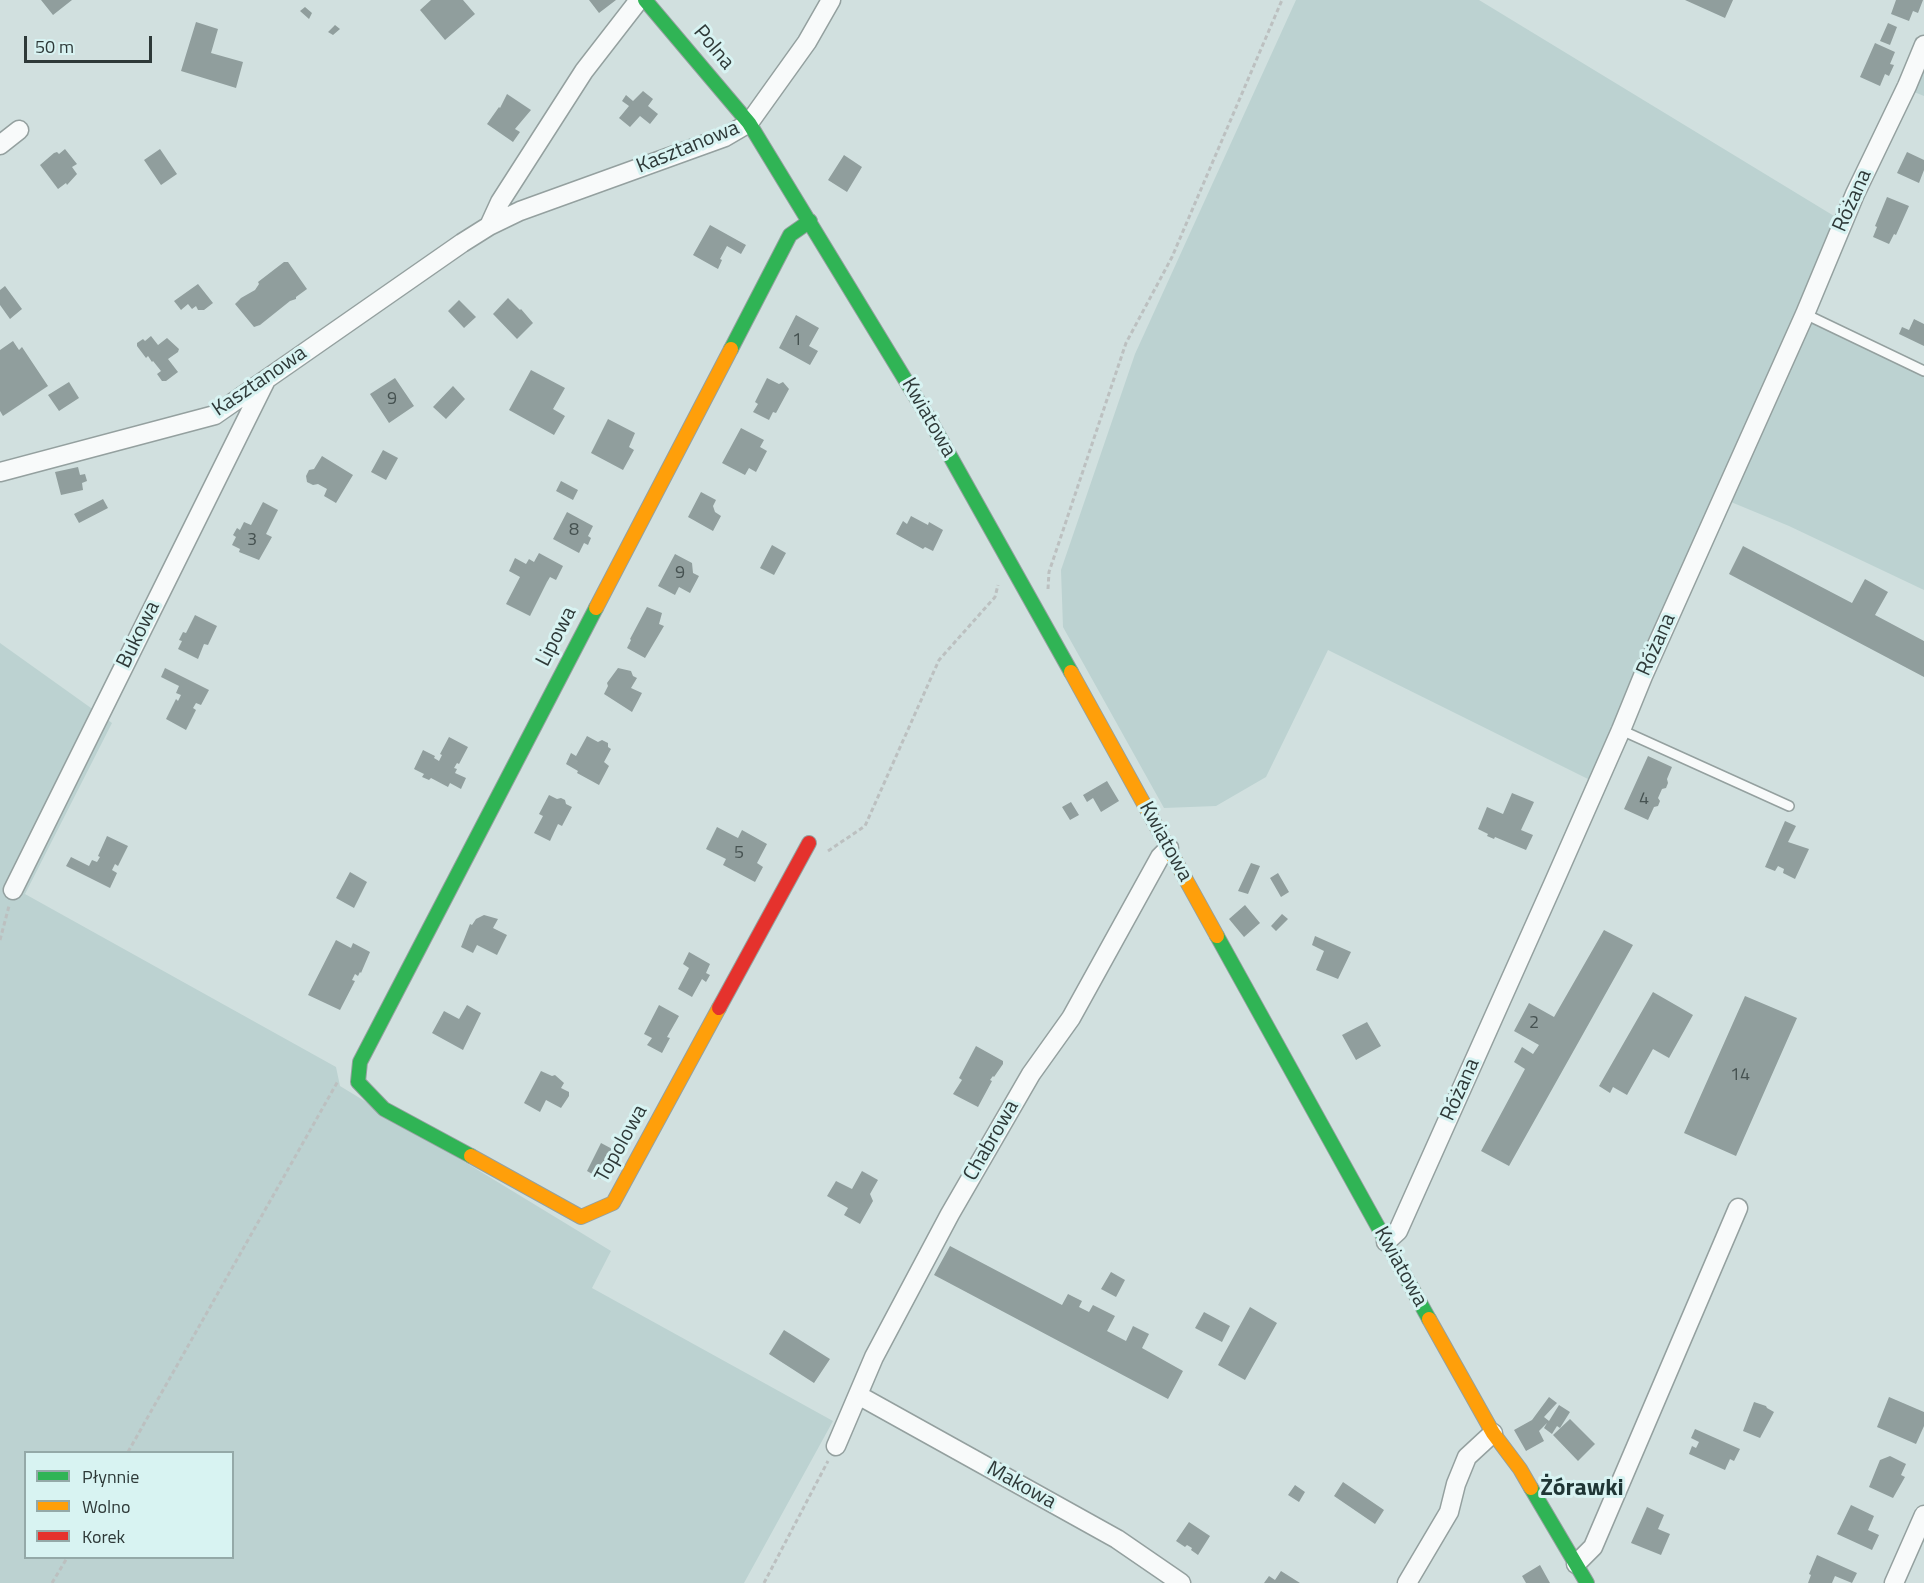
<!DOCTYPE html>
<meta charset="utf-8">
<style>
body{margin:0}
#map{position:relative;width:1924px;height:1583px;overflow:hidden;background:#d1e0df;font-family:"Titillium Web",sans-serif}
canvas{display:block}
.legend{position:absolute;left:24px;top:1451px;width:210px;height:108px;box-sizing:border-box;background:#d8f3f2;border:2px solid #94a9a8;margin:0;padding:8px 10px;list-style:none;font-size:18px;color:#2e3938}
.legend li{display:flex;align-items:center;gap:12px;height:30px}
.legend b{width:30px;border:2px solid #94a9a8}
.scale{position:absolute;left:24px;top:36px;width:128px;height:27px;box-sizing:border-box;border:3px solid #2e3938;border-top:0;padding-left:8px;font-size:18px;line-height:21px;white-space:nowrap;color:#2e3938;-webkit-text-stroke:4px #d8f3f2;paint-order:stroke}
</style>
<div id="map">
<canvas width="1924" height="1583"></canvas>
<ul class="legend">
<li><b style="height:8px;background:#30b455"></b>Płynnie</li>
<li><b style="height:8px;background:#ff9f0a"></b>Wolno</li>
<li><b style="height:8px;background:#e5322d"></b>Korek</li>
</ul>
<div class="scale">50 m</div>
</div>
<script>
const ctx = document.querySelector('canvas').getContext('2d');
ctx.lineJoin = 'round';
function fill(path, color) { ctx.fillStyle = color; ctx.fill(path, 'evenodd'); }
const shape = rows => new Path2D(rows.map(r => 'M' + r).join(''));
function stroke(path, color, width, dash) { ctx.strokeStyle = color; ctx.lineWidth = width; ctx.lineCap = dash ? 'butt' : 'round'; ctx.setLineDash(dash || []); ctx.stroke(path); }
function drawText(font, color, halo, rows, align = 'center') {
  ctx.font = font + ' "Titillium Web",sans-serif'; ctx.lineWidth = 6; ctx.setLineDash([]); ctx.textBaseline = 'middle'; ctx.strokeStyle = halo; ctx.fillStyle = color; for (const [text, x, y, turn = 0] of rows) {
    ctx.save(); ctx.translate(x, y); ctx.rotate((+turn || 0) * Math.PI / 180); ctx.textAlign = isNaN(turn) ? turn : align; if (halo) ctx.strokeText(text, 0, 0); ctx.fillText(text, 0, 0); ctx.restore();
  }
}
const green = shape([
 [1296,0,1479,0,1839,219,1592,781,1328,650,1266,777,1216,806,1164,808,1063,627,1061,570,1135,354],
 [1924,68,1924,96,1914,92],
 [1810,322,1924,375,1924,590,1789,526,1731,502],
 [0,643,112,723,25,894,336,1067,340,1086,611,1251,592,1288,833,1421,744,1583,0,1583],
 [26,1452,232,1452,232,1558,26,1558]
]);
const building = shape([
 [41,0,72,0,53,15],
 [431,0,463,0,475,14,445,40,420,10],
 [589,0,616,0,599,13],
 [1685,0,1733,0,1725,18],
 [1896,0,1923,0,1918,13,1913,11,1909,21,1891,14],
 [305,7,312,13,309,19,300,11],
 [196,22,218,29,211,53,243,62,236,88,181,71],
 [1888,23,1897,27,1890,45,1880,41],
 [335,25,340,29,333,35,328,32],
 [1875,43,1895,52,1890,64,1894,65,1889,76,1885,74,1880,86,1860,77],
 [643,91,653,99,648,106,658,114,650,124,640,116,630,127,619,118,629,106,622,101,626,95,633,101],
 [507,94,531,110,515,129,520,132,513,142,487,124,499,107,500,108],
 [65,149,77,164,72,167,77,174,67,185,66,183,58,189,40,165,54,153,57,152,59,154],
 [160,149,177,174,161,185,144,160],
 [1907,152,1924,160,1924,170,1919,183,1897,173],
 [844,155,862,167,847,192,828,180],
 [1887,197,1909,206,1896,235,1894,234,1889,244,1873,237,1877,227,1875,226],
 [710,225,746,245,741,254,727,246,720,259,722,260,718,269,693,255],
 [284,262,288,262,307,289,296,297,296,299,290,301,260,325,254,327,235,304,241,298,255,290,259,284,258,282],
 [198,284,213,303,204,310,198,310,196,306,192,309,188,304,181,310,174,301],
 [5,286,22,309,10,319,0,305,0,290],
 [508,298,520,310,521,309,533,323,517,339,493,314],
 [459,300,476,317,464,328,448,311],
 [796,315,819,328,809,346,818,351,810,365,779,348],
 [1914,319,1924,324,1924,346,1899,334,1902,327,1909,330],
 [151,336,158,345,167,338,179,349,178,352,168,359,178,372,166,381,162,381,157,374,161,371,153,361,152,362,148,356,146,358,137,346,137,343,143,339,145,341],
 [13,341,19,350,22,347,48,386,3,416,0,411,0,350],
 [531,370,565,388,553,409,565,416,554,435,509,410],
 [395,378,414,406,389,423,370,394],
 [767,378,779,384,783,382,789,389,776,413,773,412,769,420,753,412,758,404,755,402],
 [69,382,79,398,59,411,48,395],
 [453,386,465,399,446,419,433,407],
 [608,419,635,433,629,447,634,450,623,470,591,453],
 [741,428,764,440,760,447,767,451,756,472,749,468,745,475,722,463],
 [383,450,398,458,386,480,371,472],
 [322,456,353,475,336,503,324,496,327,489,318,484,313,485,307,482,306,476,309,470,314,469],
 [78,467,80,475,85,474,87,481,82,483,83,490,61,495,55,472],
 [561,481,578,490,573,500,556,491],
 [701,492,716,500,713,506,715,512,721,516,713,531,688,517],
 [103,499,108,508,79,523,74,514],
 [263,502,278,510,266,534,272,537,259,560,239,552,240,549,232,545,236,537,233,535,237,528,240,530,244,522,251,525],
 [567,512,593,526,588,536,591,538,588,545,584,543,579,553,553,539],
 [911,516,928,525,929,522,943,530,933,551,925,547,923,549,896,534,903,521,907,524],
 [772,545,786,553,774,575,760,568],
 [1743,546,1852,603,1865,579,1888,592,1875,615,1924,641,1924,677,1729,574],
 [539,553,563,566,556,580,550,577,547,582,530,616,506,604,520,577,509,571,515,558,526,564,529,559,534,562],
 [675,554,692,563,693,573,699,576,690,593,679,587,675,595,658,586],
 [647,607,662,613,659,624,664,626,645,658,627,648,631,640,630,639],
 [195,615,217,626,208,645,204,644,198,659,178,649,182,641,179,640,183,632,186,633],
 [165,668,209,690,201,705,196,703,193,708,196,710,186,730,166,719,176,699,178,701,181,695,176,693,179,686,161,677],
 [618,668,631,671,633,676,637,678,631,688,642,693,632,712,604,694,608,686,607,683],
 [587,736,598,742,602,740,608,743,608,747,611,749,604,762,609,766,599,785,577,773,578,771,566,764,571,753,576,756],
 [449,737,468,747,459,764,457,763,454,768,457,769,455,773,466,778,461,789,450,783,448,787,431,778,429,780,422,777,424,774,414,769,423,750,435,756,434,758,439,761,442,755,440,754],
 [1648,756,1672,767,1667,779,1668,783,1666,788,1662,789,1658,798,1660,801,1658,806,1654,807,1648,820,1624,809],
 [1107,781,1119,801,1101,812,1093,798,1087,802,1083,795],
 [1512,793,1534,802,1521,830,1533,835,1526,850,1495,837,1494,839,1487,836,1488,834,1478,829,1487,807,1503,814],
 [549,795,557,799,561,798,565,800,566,804,572,807,562,826,558,824,550,841,534,833,543,816,539,814],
 [1071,802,1079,815,1070,820,1062,807],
 [1785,821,1796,826,1788,842,1809,849,1795,879,1783,873,1784,869,1778,866,1775,871,1765,867],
 [717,827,738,838,742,830,767,844,757,863,763,867,755,882,723,865,726,859,706,849],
 [107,836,128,846,118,866,115,864,112,870,117,873,110,888,66,866,71,857,89,866,92,860,97,862,100,857,98,856],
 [1251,863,1260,866,1248,894,1238,891],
 [350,872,367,882,354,908,336,898],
 [1278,873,1289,892,1281,897,1270,878],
 [1245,905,1260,923,1244,937,1229,919],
 [1282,914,1288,919,1276,931,1271,926],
 [484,915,498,919,493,928,507,935,497,955,477,945,473,953,461,947,470,924,472,925,476,919],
 [1604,930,1633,945,1509,1166,1481,1151,1525,1069,1514,1062,1522,1047,1533,1054,1539,1045,1514,1031,1529,1003,1554,1017],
 [1315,936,1351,952,1338,979,1316,970,1324,951,1312,945],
 [336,940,351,948,353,943,370,952,361,973,360,972,358,976,355,974,352,980,355,981,340,1010,308,995],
 [689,952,710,964,706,973,710,975,706,982,702,979,692,997,678,989,689,968,683,964],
 [1653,992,1693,1015,1669,1058,1653,1049,1627,1095,1613,1087,1610,1093,1599,1086],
 [1745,996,1797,1018,1736,1156,1684,1133],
 [467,1005,481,1013,463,1050,432,1033,444,1011,459,1019],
 [659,1005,679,1016,667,1037,670,1038,662,1053,647,1045,652,1038,644,1034],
 [1367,1022,1381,1046,1356,1060,1342,1035],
 [976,1046,1003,1061,1003,1064,994,1077,993,1076,990,1080,992,1081,978,1107,953,1094,962,1080,959,1078],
 [541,1071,552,1076,555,1075,564,1083,561,1088,569,1092,569,1096,561,1108,546,1100,540,1112,524,1103],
 [601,1143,616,1151,601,1179,587,1171],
 [862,1171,878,1180,870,1194,873,1201,860,1224,844,1215,848,1208,827,1196,836,1181,852,1189],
 [950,1246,1062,1305,1068,1294,1082,1301,1079,1307,1089,1312,1093,1305,1115,1316,1107,1331,1126,1341,1133,1326,1149,1334,1142,1348,1183,1371,1168,1399,934,1275],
 [1111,1272,1125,1280,1116,1297,1101,1289],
 [1250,1307,1277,1323,1245,1380,1218,1365],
 [1204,1312,1230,1326,1222,1342,1195,1328],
 [784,1330,830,1359,814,1383,769,1354],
 [1549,1397,1557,1403,1544,1417,1549,1421,1559,1405,1570,1412,1560,1428,1557,1426,1552,1434,1544,1428,1547,1423,1539,1431,1544,1441,1526,1451,1514,1430,1532,1420],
 [1889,1397,1924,1412,1924,1426,1916,1444,1877,1427],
 [1754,1402,1766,1406,1767,1408,1774,1412,1760,1438,1743,1431],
 [1570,1419,1595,1444,1578,1461,1553,1435],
 [1695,1429,1740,1449,1734,1461,1730,1459,1725,1470,1689,1454,1692,1446,1696,1448,1699,1442,1691,1438],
 [1890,1456,1906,1464,1901,1475,1905,1477,1893,1498,1869,1487,1880,1460],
 [1343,1482,1384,1510,1375,1524,1334,1496],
 [1295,1485,1305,1492,1299,1502,1288,1495],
 [1851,1505,1874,1516,1868,1530,1879,1535,1872,1550,1837,1534],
 [1647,1507,1664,1515,1658,1529,1670,1534,1661,1555,1631,1543],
 [1189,1522,1210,1536,1198,1555,1191,1550,1192,1548,1187,1545,1185,1547,1176,1541],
 [1817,1555,1857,1573,1852,1583,1835,1576,1832,1583,1808,1583,1811,1575,1809,1574],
 [1540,1565,1550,1583,1526,1583,1522,1576],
 [1281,1571,1300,1583,1264,1583,1269,1576,1275,1580]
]);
const path = shape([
 [1048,589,1049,572,1126,343,1172,257,1282,0],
 [828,851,865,826,939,660,995,597,998,585],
 [0,940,9,906],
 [128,1452,338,1081],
 [52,1583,67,1558],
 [764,1583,828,1461]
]);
const lane = shape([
 [1805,314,1924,371],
 [1621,730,1789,806]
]);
const street = shape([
 [0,145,19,130],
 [489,226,500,202,584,71,639,0],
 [0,472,215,415,462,243,489,226,520,211,725,137,749,123,807,42,831,0],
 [13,890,265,382],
 [1386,1242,1398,1231,1554,882,1621,730,1643,676,1805,314,1855,194,1907,86,1924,45],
 [858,1395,1117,1539,1181,1583],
 [836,1446,874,1357,950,1214,1031,1074,1071,1018,1160,857,1169,848],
 [1576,1564,1593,1547,1738,1208],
 [1407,1583,1449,1512,1456,1484,1467,1457,1493,1433],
 [1894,1583,1924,1515]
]);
const fast = shape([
 [645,0,749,123,931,422,1071,672],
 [731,349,790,235,810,221],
 [1217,936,1429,1319],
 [471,1156,384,1109,358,1082,360,1062,596,608],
 [1531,1488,1587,1583]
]);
const slow = shape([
 [596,608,731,349],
 [1071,672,1217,936],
 [471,1156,581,1217,613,1203,719,1008],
 [1429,1319,1493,1433,1520,1469,1531,1488]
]);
const jam = shape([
 [719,1008,809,843]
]);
const numberNames = [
 ["1",797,341],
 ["9",392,400],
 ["8",574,531],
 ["3",252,541],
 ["9",680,574],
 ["4",1644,800],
 ["5",739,854],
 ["2",1534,1024],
 ["14",1740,1076]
];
const streetNames = [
 ["Polna",713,48,50],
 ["Kasztanowa",688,148,-22],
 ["Różana",1853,201,-66],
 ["Kasztanowa",260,382,-34],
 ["Kwiatowa",928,418,60],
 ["Bukowa",139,635,-64],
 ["Lipowa",557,637,-63],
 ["Różana",1657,645,-66],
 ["Kwiatowa",1165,842,61],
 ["Różana",1461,1090,-66],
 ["Chabrowa",992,1141,-60],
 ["Topolowa",622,1144,-61],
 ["Kwiatowa",1400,1267,61],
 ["Makowa",1021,1486,29]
];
const quarterNames = [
 ["Żórawki",1582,1489]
];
fill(green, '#bcd2d1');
fill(building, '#909e9d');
stroke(lane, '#94a09f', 12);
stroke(street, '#94a09f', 21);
stroke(fast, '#94a09f', 16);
stroke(slow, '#94a09f', 16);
stroke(jam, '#94a09f', 16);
stroke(path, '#bcc0c0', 3, [4.5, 3]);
stroke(lane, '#f8fafa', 9);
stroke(street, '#f8fafa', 18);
stroke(fast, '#30b455', 14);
stroke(slow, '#ff9f0a', 14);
stroke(jam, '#e5322d', 14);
drawText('18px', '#465251', null, numberNames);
drawText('21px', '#2e3938', '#d8f3f2', streetNames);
drawText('bold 24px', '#1f3635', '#d8f3f2', quarterNames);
</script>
